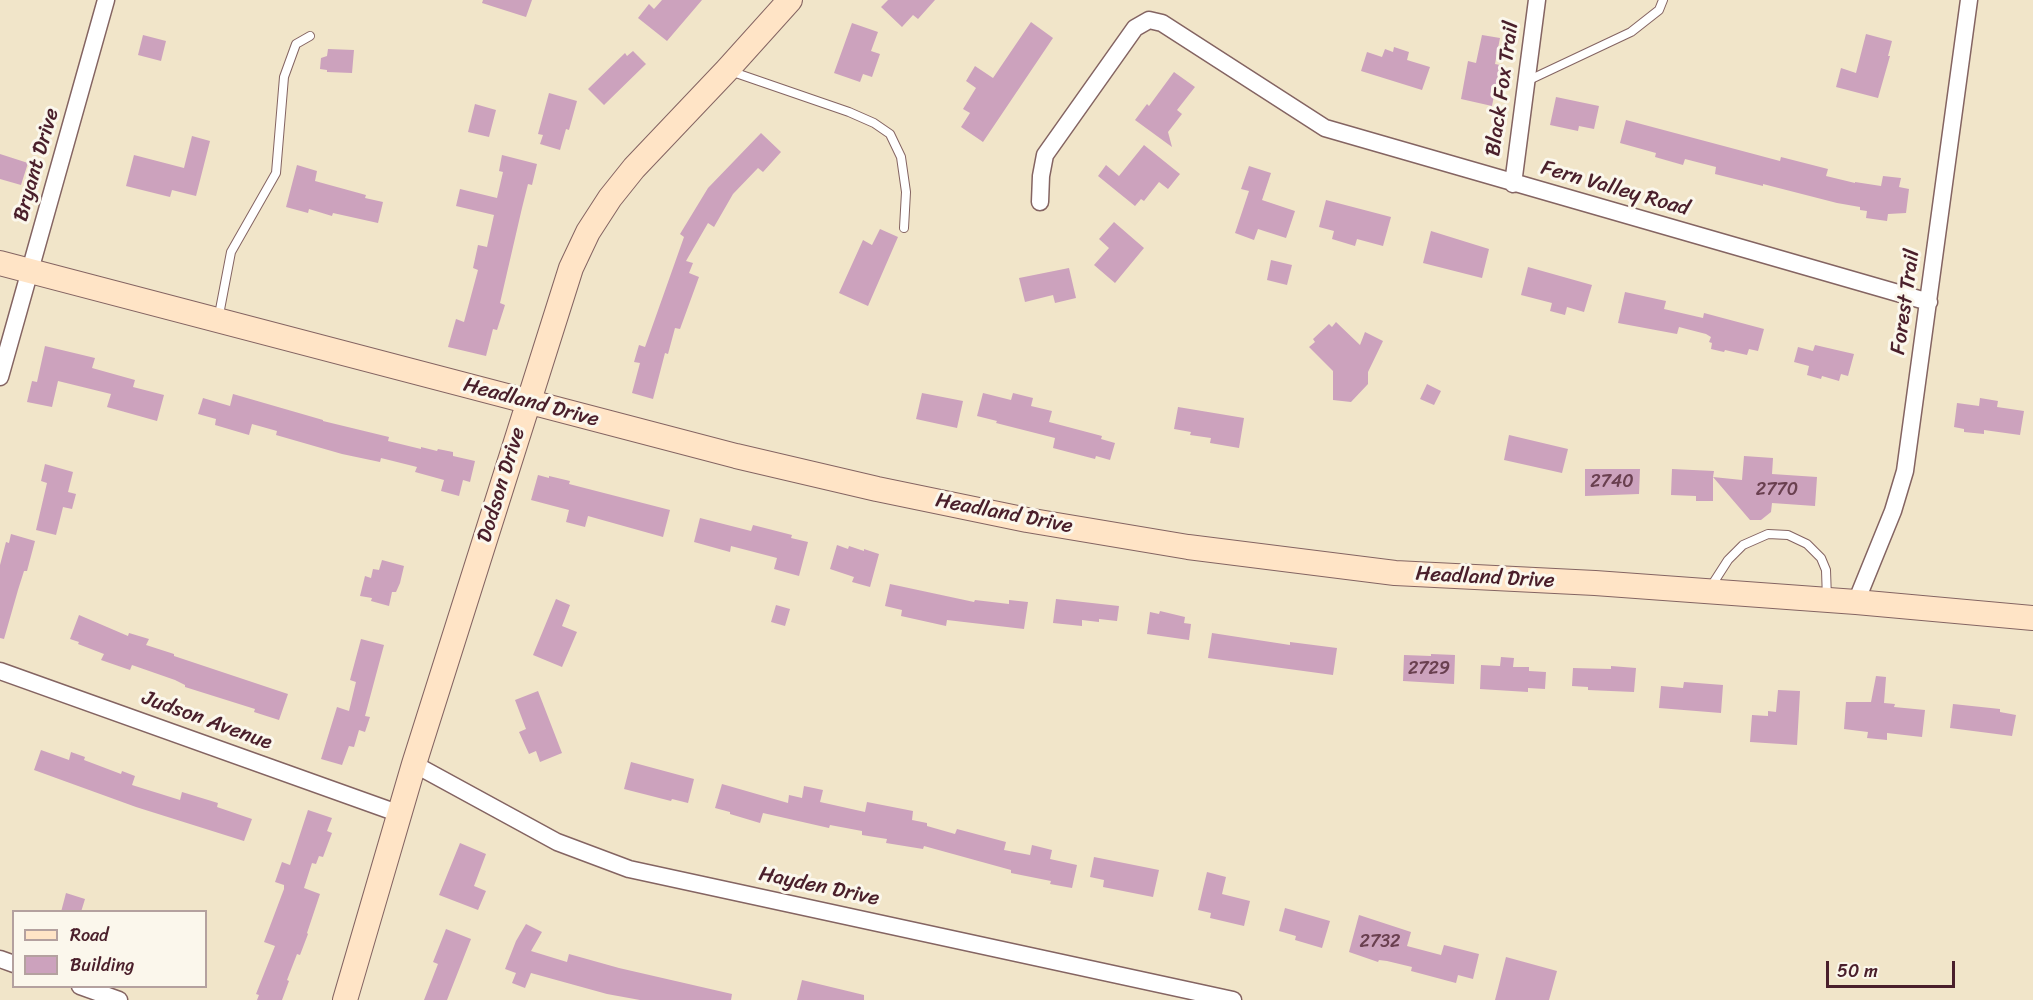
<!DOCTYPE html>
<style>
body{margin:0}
#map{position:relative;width:2033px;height:1000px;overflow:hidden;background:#f1e5c9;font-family:Sriracha,sans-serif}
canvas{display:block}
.legend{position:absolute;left:12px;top:910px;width:195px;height:78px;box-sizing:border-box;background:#fbf7ec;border:2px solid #b4a19f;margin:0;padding:8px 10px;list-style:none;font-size:18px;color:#4a1f2b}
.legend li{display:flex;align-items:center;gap:12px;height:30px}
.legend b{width:30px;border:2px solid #b4a19f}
.scale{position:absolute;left:1826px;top:961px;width:129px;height:27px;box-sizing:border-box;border:3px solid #4a1f2b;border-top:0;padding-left:8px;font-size:18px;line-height:21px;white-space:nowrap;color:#4a1f2b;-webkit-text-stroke:4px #fbf7ec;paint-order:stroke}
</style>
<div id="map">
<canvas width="2033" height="1000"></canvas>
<ul class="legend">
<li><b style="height:8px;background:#ffe4c6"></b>Road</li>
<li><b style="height:16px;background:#cca2bd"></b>Building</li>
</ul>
<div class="scale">50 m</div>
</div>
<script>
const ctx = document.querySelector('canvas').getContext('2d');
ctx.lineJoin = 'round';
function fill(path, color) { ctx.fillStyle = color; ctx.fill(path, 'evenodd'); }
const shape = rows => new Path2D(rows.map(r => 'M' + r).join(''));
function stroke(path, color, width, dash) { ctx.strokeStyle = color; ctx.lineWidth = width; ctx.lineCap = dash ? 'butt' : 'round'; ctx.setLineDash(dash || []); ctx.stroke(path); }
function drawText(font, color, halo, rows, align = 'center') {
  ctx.font = font + ' Sriracha,sans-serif'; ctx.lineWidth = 6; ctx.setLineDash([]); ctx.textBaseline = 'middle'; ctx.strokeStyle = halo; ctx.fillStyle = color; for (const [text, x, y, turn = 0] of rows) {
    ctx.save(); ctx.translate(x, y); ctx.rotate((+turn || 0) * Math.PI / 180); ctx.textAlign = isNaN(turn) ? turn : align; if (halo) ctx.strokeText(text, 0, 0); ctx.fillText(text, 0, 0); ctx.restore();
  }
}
const building = shape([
 [483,0,532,0,526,17,482,3],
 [662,0,702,0,667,41,638,18,649,4,654,9],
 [888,0,935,0,918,19,913,15,902,27,881,7],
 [1031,22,1053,38,983,142,961,127,970,113,963,109,976,88,966,81,975,66,993,78],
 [852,23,878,32,871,51,880,54,872,77,863,74,860,82,834,73],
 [1866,34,1892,41,1888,56,1890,56,1878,98,1836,87,1841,68,1856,73],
 [143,35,166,41,161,61,138,55],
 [1482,35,1500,38,1495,64,1500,65,1492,106,1461,99,1468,61,1476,63],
 [1394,47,1409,52,1407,60,1430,67,1422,90,1361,71,1367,52,1382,57,1385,49,1393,52],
 [328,49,354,50,352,73,327,72,327,70,320,69,321,58,327,56],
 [633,51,646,64,604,105,588,89,625,53,627,56],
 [1174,72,1195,87,1177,110,1182,114,1168,132,1172,147,1135,120,1147,104,1149,106],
 [549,93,577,101,569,130,566,129,560,150,540,144,543,135,538,134],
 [1556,97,1599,106,1594,129,1579,126,1578,131,1550,125],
 [475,104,496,110,489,137,468,132],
 [1626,120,1780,161,1781,157,1828,169,1826,176,1855,183,1855,182,1881,186,1883,176,1901,178,1899,187,1909,189,1906,213,1888,214,1887,221,1866,218,1867,211,1860,210,1860,207,1837,203,1763,184,1763,186,1715,174,1716,167,1685,159,1683,165,1655,157,1656,153,1620,143],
 [761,133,781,152,763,172,758,168,733,194,714,227,708,223,686,261,693,263,689,273,699,277,680,329,675,328,668,354,665,353,653,399,632,393,640,363,634,362,639,345,645,347,684,237,680,234,708,188],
 [192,136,210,141,196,196,172,190,170,197,126,186,134,155,184,168],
 [1144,145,1180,174,1168,189,1159,182,1144,201,1141,199,1135,206,1098,176,1106,165,1119,176],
 [0,154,28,163,21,185,0,179],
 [502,155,537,164,532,185,528,184,522,208,500,303,505,305,497,330,493,329,486,356,448,347,456,319,464,322,478,270,473,268,478,245,487,247,494,215,456,206,460,189,497,198,503,172,499,171],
 [297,165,317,171,315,181,366,195,365,198,383,202,378,223,333,213,332,216,309,209,308,213,286,207],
 [1249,166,1271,173,1262,200,1295,211,1286,238,1258,229,1254,240,1235,233,1249,191,1241,189],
 [1326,200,1391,217,1383,246,1357,239,1355,246,1332,239,1334,231,1319,227],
 [1114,222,1144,248,1115,283,1094,265,1109,248,1099,239],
 [880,229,898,237,868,306,839,293,863,240,872,245],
 [1431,231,1489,249,1482,278,1423,263],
 [1271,260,1292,265,1287,285,1267,280],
 [1528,267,1592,285,1584,312,1567,307,1565,315,1550,311,1552,303,1521,295],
 [1069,268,1076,298,1055,303,1053,295,1025,302,1019,278],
 [1625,292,1666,301,1664,309,1703,318,1704,313,1764,329,1758,351,1749,349,1747,355,1725,350,1724,352,1711,349,1712,343,1709,342,1711,337,1706,334,1679,327,1677,334,1618,323],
 [1336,322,1360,345,1365,332,1383,341,1368,372,1368,384,1351,402,1333,400,1333,371,1309,347,1315,342,1313,339,1329,324,1332,327],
 [1815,345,1854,354,1848,376,1841,374,1839,381,1822,376,1821,379,1807,375,1809,366,1794,362,1798,347,1813,351],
 [45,346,95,358,92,368,135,380,133,387,164,395,157,421,107,407,111,394,58,381,52,407,27,402,32,381,37,382],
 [1427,384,1441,391,1434,405,1420,399],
 [922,393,963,401,957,428,916,419],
 [983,393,1011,400,1013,393,1033,398,1031,406,1052,411,1049,422,1102,436,1101,439,1115,443,1110,460,1096,456,1095,459,1053,448,1055,438,996,423,997,421,977,416],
 [233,394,323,420,323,421,389,437,388,441,421,449,421,447,437,451,438,449,453,452,453,456,475,461,470,482,463,480,459,496,441,491,444,480,415,472,417,467,381,458,380,462,342,454,276,435,277,431,252,424,249,435,215,425,216,419,198,414,203,398,230,406],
 [1980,398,1998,401,1997,407,2024,411,2020,435,1984,430,1984,434,1964,432,1964,429,1954,427,1957,403,1979,406],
 [1178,407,1244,418,1239,448,1210,443,1211,438,1190,435,1191,432,1174,429],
 [1509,435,1568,449,1562,473,1504,460],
 [1744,456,1773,458,1772,474,1817,477,1815,506,1772,503,1771,512,1761,520,1750,520,1713,477,1713,501,1696,501,1696,496,1671,495,1672,469,1714,471,1713,477,1742,480],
 [45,464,73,472,68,492,76,494,72,509,63,507,56,535,36,530,47,483,41,481],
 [1585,469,1640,469,1639,494,1585,496],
 [538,475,549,478,549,476,570,481,569,484,670,510,663,537,588,516,585,527,566,522,569,510,531,500],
 [700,518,751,531,753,525,792,535,791,538,808,542,799,576,774,569,777,558,731,546,730,552,694,542],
 [11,534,35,541,27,571,24,571,18,590,4,639,0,638,0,565,6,542,9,543],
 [837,545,848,549,849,546,864,551,864,549,879,554,870,587,852,582,854,577,830,569],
 [382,560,404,566,400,583,396,592,392,592,389,606,371,601,372,598,360,596,365,576,371,578,373,569,379,570],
 [890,584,974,602,975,600,1009,604,1009,600,1028,602,1024,629,947,620,946,626,901,616,902,610,885,606],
 [556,599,570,605,562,626,577,632,562,667,533,655],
 [1056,599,1119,606,1117,621,1099,619,1099,622,1082,620,1082,626,1053,623],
 [776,605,790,609,785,626,771,622],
 [1160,611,1185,617,1184,623,1191,624,1189,640,1147,634,1150,612,1159,614],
 [79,615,128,636,129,633,149,639,146,645,174,654,174,656,288,694,279,720,254,712,255,709,185,687,185,685,175,680,132,665,130,670,101,660,104,654,78,644,79,642,70,639],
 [1212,633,1290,645,1290,642,1337,648,1333,675,1208,658],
 [361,639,384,645,365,716,370,717,365,732,359,730,354,747,349,746,342,765,321,759,337,707,349,711,356,682,350,680],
 [1431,654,1455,655,1454,684,1403,681,1404,655,1431,656],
 [1501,657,1514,658,1513,667,1529,667,1529,671,1546,672,1545,689,1528,688,1528,692,1480,689,1481,665,1500,666],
 [1611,666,1636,668,1634,692,1588,690,1588,687,1572,686,1573,668,1611,669],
 [1876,676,1886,677,1884,703,1895,704,1894,707,1925,710,1922,737,1887,733,1887,740,1867,738,1868,732,1844,729,1846,702,1871,702],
 [1684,682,1723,685,1721,713,1659,708,1661,686,1683,688],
 [1778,690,1800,691,1797,745,1750,742,1752,715,1768,716,1768,711,1776,712],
 [538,691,562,753,540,762,536,751,529,754,519,732,526,729,515,700],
 [1953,704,2000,709,2000,712,2016,715,2012,736,1950,728],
 [41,750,69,760,71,752,85,757,84,760,121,774,122,771,135,776,132,785,180,800,182,792,218,803,217,807,252,819,244,841,136,807,34,770],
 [631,762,694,779,688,803,672,799,671,801,624,789],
 [722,784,788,803,789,795,802,798,804,786,823,790,820,802,865,812,867,802,913,811,912,820,927,823,927,826,955,834,957,829,1006,842,1004,850,1030,855,1032,845,1052,850,1050,859,1077,865,1072,888,1050,884,1051,881,1011,873,1011,870,924,846,923,849,886,843,887,839,862,835,862,831,830,825,829,828,763,813,760,823,730,814,730,812,715,808],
 [308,810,332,818,327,831,332,833,323,857,319,856,316,864,312,863,304,888,320,894,307,933,308,934,300,955,297,954,287,980,289,981,282,1000,257,1000,259,995,256,994,275,946,264,942,284,889,284,885,275,882,282,862,290,865],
 [460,843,486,854,474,886,486,891,478,910,439,895],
 [1094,857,1159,870,1153,897,1103,887,1104,880,1090,877],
 [1207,872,1226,877,1222,894,1250,901,1244,926,1210,918,1211,913,1198,910],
 [66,893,85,899,81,912,61,912],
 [1285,908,1330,921,1322,948,1295,940,1296,936,1279,931],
 [1359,915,1411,932,1407,946,1441,955,1444,945,1479,954,1473,979,1458,975,1456,983,1411,971,1412,967,1387,961,1379,960,1378,962,1349,952],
 [526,924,542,932,531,951,567,962,569,954,619,968,732,994,731,1000,640,1000,607,994,531,973,525,988,512,983,516,973,505,969,516,941],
 [446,929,471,939,447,1000,424,1000,438,964,433,962],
 [1506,957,1557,971,1549,1000,1495,1000],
 [802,980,864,995,864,1000,797,1000]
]);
const lane = shape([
 [730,71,849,112,874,123,890,134,901,157,906,192,904,228],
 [1527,81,1631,32,1659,10,1663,0],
 [218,320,231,252,276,173,284,77,296,44,310,36],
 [1710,588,1728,560,1743,545,1768,534,1788,535,1807,544,1821,558,1826,570,1827,599]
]);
const street = shape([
 [1513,184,1537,0],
 [1040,202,1041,176,1045,155,1135,28,1149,20,1162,23,1325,128,1929,302],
 [0,377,106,0],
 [1856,602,1893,511,1905,471,1969,0],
 [0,671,400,814],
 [414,764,557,842,629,869,1233,1000],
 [0,959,14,964],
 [80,986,119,1000]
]);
const secondary = shape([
 [0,263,736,456,877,489,1027,520,1188,547,1395,573,1595,583,1856,602,2033,618],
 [345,1000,414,764,571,268,588,232,610,198,634,168,727,70,790,0]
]);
const numberNames = [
 ["2740",1612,482],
 ["2770",1777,490],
 ["2729",1429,669],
 ["2732",1380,942]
];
const streetNames = [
 ["Black Fox Trail",1503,89,-82],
 ["Bryant Drive",37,165,-74],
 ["Fern Valley Road",1615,189,16],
 ["Forest Trail",1906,302,-82],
 ["Headland Drive",531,403,15],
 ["Dodson Drive",502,485,-73],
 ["Headland Drive",1004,514,11],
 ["Headland Drive",1485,578,3],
 ["Judson Avenue",207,721,20],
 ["Hayden Drive",819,887,12]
];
fill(building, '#cca2bd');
stroke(lane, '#846462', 10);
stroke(street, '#846462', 19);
stroke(secondary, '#846462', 26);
stroke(lane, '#fff', 8);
stroke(street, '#fff', 16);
stroke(secondary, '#ffe4c6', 24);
drawText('18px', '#6a4050', null, numberNames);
drawText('21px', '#4a1f2b', '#fbf7ec', streetNames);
</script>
